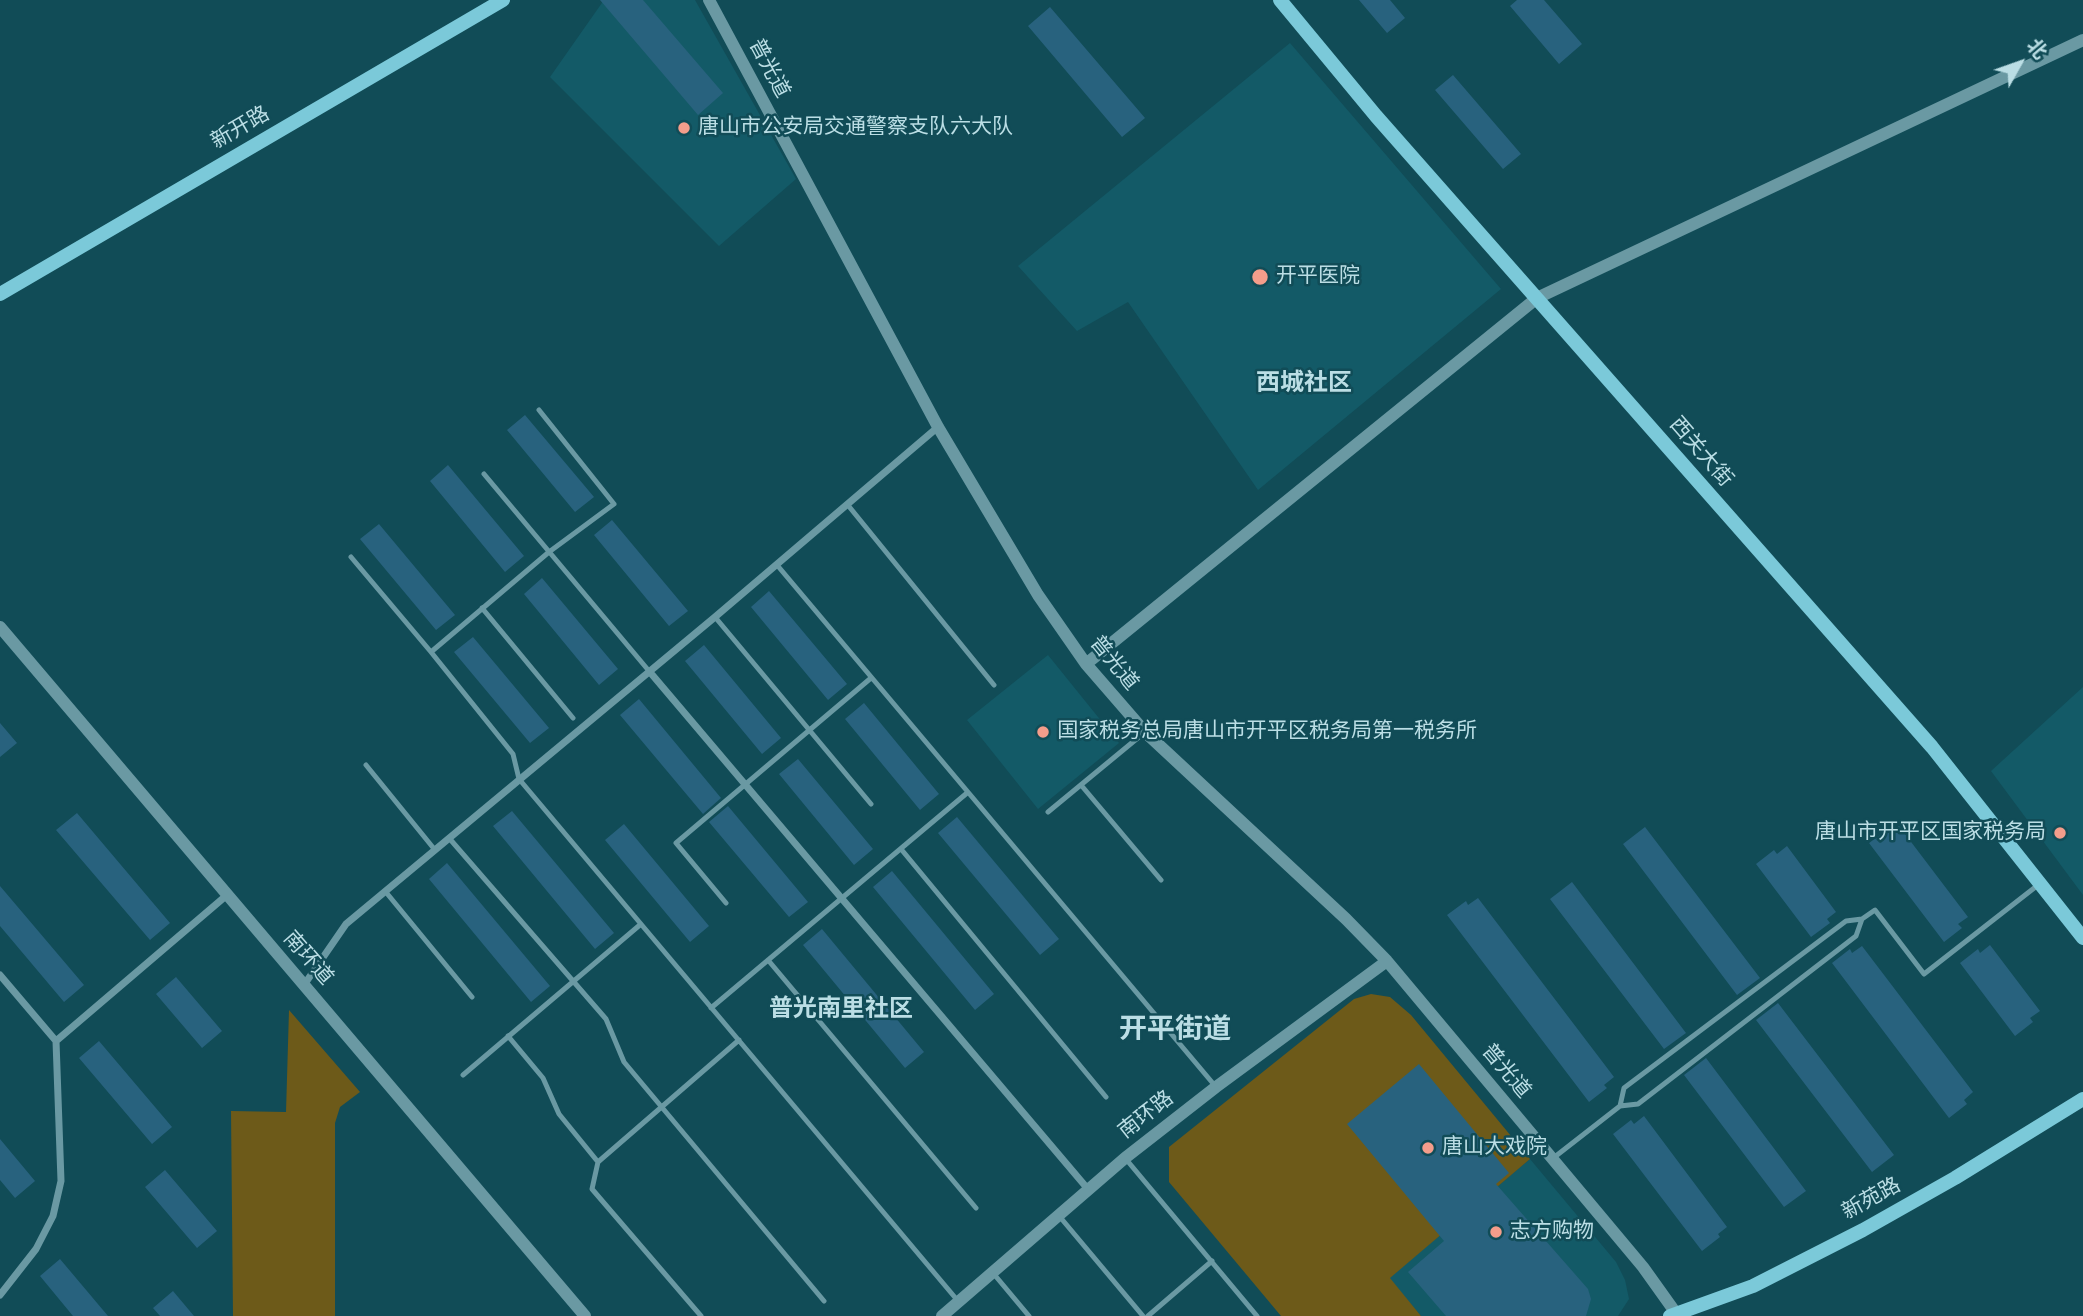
<!DOCTYPE html>
<meta charset="utf-8">
<style>
body{margin:0}
#map{position:relative;width:2083px;height:1316px;overflow:hidden;background:#114c57;font-family:"Source Sans 3","Noto Sans SC",sans-serif}
canvas{display:block}
.north{position:absolute;left:1985px;top:28px;width:70px;height:70px;-webkit-text-stroke:5px #114c57;paint-order:stroke;rotate:50deg;font-size:19px;font-weight:700;line-height:28px;text-align:center;color:#bbdee5}
.north::after{content:'';display:block;margin:auto;width:24px;height:32px;background:#bbdee5;clip-path:polygon(50% 0,100% 100%,50% 72%,0 100%)}
</style>
<div id="map">
<canvas width="2083" height="1316"></canvas>
<div class="north">北</div>
</div>
<script>
const ctx = document.querySelector('canvas').getContext('2d');
ctx.lineJoin = 'round';
function fill(path, color) { ctx.fillStyle = color; ctx.fill(path, 'evenodd'); }
const shape = rows => new Path2D(rows.map(r => 'M' + r).join(''));
function stroke(path, color, width, dash) { ctx.strokeStyle = color; ctx.lineWidth = width; ctx.lineCap = dash ? 'butt' : 'round'; ctx.setLineDash(dash || []); ctx.stroke(path); }
function drawText(font, color, halo, rows, align = 'center') {
  ctx.font = font + ' "Source Sans 3","Noto Sans SC",sans-serif'; ctx.lineWidth = 5; ctx.setLineDash([]); ctx.textBaseline = 'middle'; ctx.strokeStyle = halo; ctx.fillStyle = color; for (const [text, x, y, turn = 0] of rows) {
    ctx.save(); ctx.translate(x, y); ctx.rotate((+turn || 0) * Math.PI / 180); ctx.textAlign = isNaN(turn) ? turn : align; if (halo) ctx.strokeText(text, 0, 0); ctx.fillText(text, 0, 0); ctx.restore();
  }
}
const built = shape([
 [604,0,695,0,796,179,719,246,550,77],
 [1290,43,1501,289,1258,490,1128,302,1077,331,1018,266],
 [1048,655,1119,743,1038,809,967,720],
 [2083,687,2083,895,1991,771],
 [1530,1159,1616,1262,1625,1280,1629,1299,1618,1316,1421,1316,1389,1278]
]);
const green = shape([
 [1371,994,1390,997,1411,1015,1530,1159,1390,1278,1421,1316,1281,1316,1169,1182,1169,1147,1354,999],
 [289,1010,360,1092,340,1107,335,1123,335,1316,233,1316,231,1111,286,1112]
]);
const building = shape([
 [600,0,643,0,723,93,698,115],
 [1359,0,1390,0,1405,18,1387,33],
 [1517,0,1544,0,1582,44,1559,64,1510,6],
 [1050,7,1145,118,1122,137,1028,26],
 [1453,75,1521,154,1503,169,1435,90],
 [525,415,594,497,575,512,507,430],
 [448,465,524,556,505,572,430,481],
 [612,520,688,611,669,626,594,535],
 [379,524,455,615,436,630,360,539],
 [542,578,618,669,599,685,524,594],
 [769,591,847,684,828,700,751,607],
 [473,637,549,728,530,743,454,652],
 [704,645,781,738,762,754,685,661],
 [639,699,721,798,703,814,620,715],
 [864,703,939,794,920,810,845,719],
 [0,723,17,743,0,757],
 [798,759,873,849,854,865,779,774],
 [728,806,808,902,789,917,709,822],
 [512,811,614,933,595,949,493,826],
 [77,813,170,923,150,940,56,830],
 [957,817,1059,939,1040,955,938,833],
 [624,824,709,926,690,942,605,840],
 [1899,826,1968,917,1958,924,1962,928,1944,942,1869,843,1887,830,1890,833],
 [1645,827,1760,978,1737,995,1623,844],
 [1787,846,1836,912,1827,919,1830,923,1811,937,1756,864,1774,850,1777,854],
 [447,863,550,986,531,1002,429,879],
 [892,871,994,994,975,1010,873,887],
 [1572,882,1686,1033,1664,1049,1550,899],
 [0,886,84,985,64,1002,0,926],
 [1478,898,1614,1077,1604,1085,1607,1088,1589,1102,1447,915,1466,901,1468,905],
 [822,929,924,1052,905,1068,803,945],
 [1990,945,2040,1011,2030,1018,2033,1022,2015,1036,1960,963,1978,949,1980,953],
 [1862,946,1973,1092,1964,1100,1967,1104,1949,1118,1832,963,1850,949,1852,953],
 [176,977,222,1031,202,1048,156,994],
 [1778,1003,1894,1155,1872,1172,1756,1020],
 [99,1041,172,1127,152,1144,79,1058],
 [1706,1058,1806,1191,1784,1207,1684,1075],
 [1419,1064,1509,1173,1496,1184,1588,1289,1591,1299,1586,1316,1446,1316,1408,1272,1444,1241,1347,1124],
 [1644,1116,1727,1227,1718,1234,1720,1237,1702,1251,1613,1134,1631,1120,1634,1124],
 [0,1139,35,1181,15,1198,0,1180],
 [165,1170,217,1231,197,1248,145,1187],
 [60,1259,108,1316,73,1316,40,1276],
 [173,1291,194,1316,160,1316,153,1308]
]);
const service = shape([
 [484,474,649,671],
 [847,504,994,685],
 [351,557,431,652,513,754,519,779,958,1301],
 [777,565,1216,1087],
 [482,608,573,718],
 [715,617,871,804],
 [431,652,549,552,614,504,539,410],
 [366,765,435,850],
 [1081,785,1161,880],
 [1048,812,1145,732],
 [449,838,606,1019,624,1062,824,1301],
 [901,849,1106,1097],
 [385,891,472,997],
 [726,903,676,843,871,678],
 [1862,919,1875,910,1924,974,2038,885],
 [768,960,976,1208],
 [711,1008,967,793],
 [508,1036,543,1078,559,1114,598,1162,592,1189,701,1316],
 [463,1075,641,924],
 [1125,1158,1257,1316],
 [1552,1159,1620,1106,1638,1104,1856,936,1862,919,1846,921,1624,1088,1620,1106],
 [598,1162,739,1040],
 [1060,1217,1143,1316],
 [993,1273,1029,1316],
 [1148,1316,1212,1261]
]);
const minor = shape([
 [649,671,1087,1188],
 [0,975,56,1041,61,1181,53,1216,36,1249,0,1295],
 [304,985,346,924,715,617,938,427],
 [56,1041,227,895]
]);
const tertiary = shape([
 [709,0,938,427,1038,595,1086,664,1145,732,1346,919,1387,961,1643,1267,1678,1316],
 [0,627,585,1316],
 [1086,664,1537,298,2083,40],
 [942,1316,1125,1158,1216,1087,1387,961]
]);
const secondary = shape([
 [1280,0,1376,116,1932,747,2083,938],
 [0,294,503,0],
 [1670,1316,1753,1286,1863,1230,1955,1178,2083,1099]
]);
const markers = [
 [684,128,7,"#f49d8b"],
 [1260,277,9,"#f49d8b"],
 [1043,732,7,"#f49d8b"],
 [2060,833,7,"#f49d8b"],
 [1428,1148,7,"#f49d8b"],
 [1496,1232,7,"#f49d8b"]
];
const streetNames = [
 ["普光道",768,69,62],
 ["新开路",241,129,-30],
 ["西关大街",1700,453,49],
 ["普光道",1113,664,51],
 ["南环道",307,959,49],
 ["普光道",1505,1072,50],
 ["南环路",1147,1116,-38],
 ["新苑路",1872,1200,-29]
];
const poiNames = [
 ["唐山市公安局交通警察支队六大队",698,128],
 ["开平医院",1276,277],
 ["国家税务总局唐山市开平区税务局第一税务所",1057,732],
 ["唐山市开平区国家税务局",2046,833,"right"],
 ["唐山大戏院",1442,1148],
 ["志方购物",1510,1232]
];
const quarterNames = [
 ["西城社区",1304,385],
 ["普光南里社区",841,1011]
];
const districtNames = [
 ["开平街道",1175,1032]
];
fill(built, '#135a67');
fill(green, '#6d5a19');
fill(building, '#28627e');
stroke(service, '#6a99a3', 5);
stroke(minor, '#6a99a3', 7);
stroke(tertiary, '#6a99a3', 12);
stroke(secondary, '#7bc9d9', 14);
for (const [x, y, r, color] of markers) { const dot = new Path2D(); dot.arc(x, y, r, 0, 2 * Math.PI); ctx.fillStyle = color; ctx.fill(dot); stroke(dot, '#114c57', 2.5); }
drawText('21px', '#bbdee5', '#114c57', streetNames);
drawText('21px', '#bbdee5', '#114c57', poiNames, 'left');
drawText('bold 24px', '#bbdee5', '#114c57', quarterNames);
drawText('bold 28px', '#bbdee5', '#114c57', districtNames);
</script>
